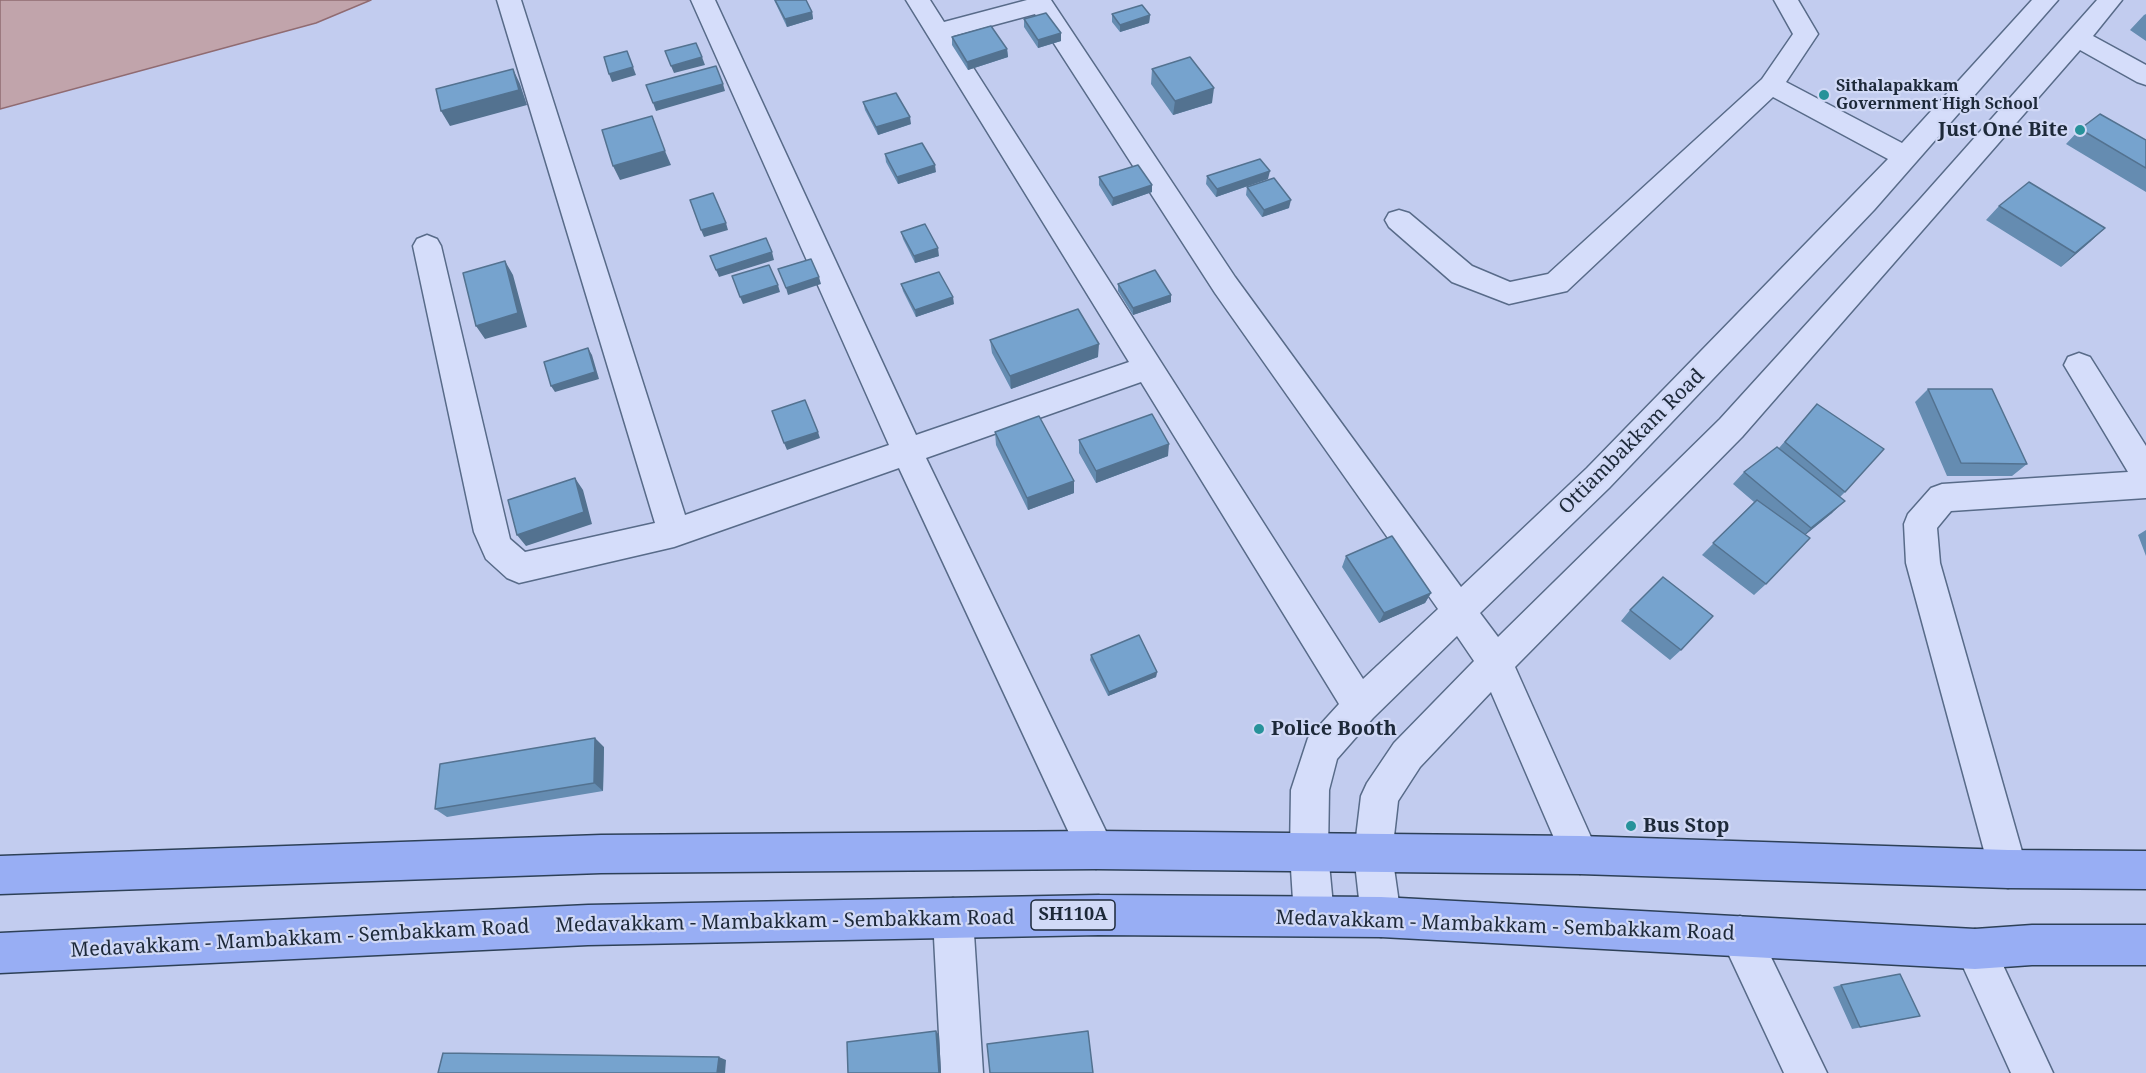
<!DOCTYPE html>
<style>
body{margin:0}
canvas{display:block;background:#c2ccef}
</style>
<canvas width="2146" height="1073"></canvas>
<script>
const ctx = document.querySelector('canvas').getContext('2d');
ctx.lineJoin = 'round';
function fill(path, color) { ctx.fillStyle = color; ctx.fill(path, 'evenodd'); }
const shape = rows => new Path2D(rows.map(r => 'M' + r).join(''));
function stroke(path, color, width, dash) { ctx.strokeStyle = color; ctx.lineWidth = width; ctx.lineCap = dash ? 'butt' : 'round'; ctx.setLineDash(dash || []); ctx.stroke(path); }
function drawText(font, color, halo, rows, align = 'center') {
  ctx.font = font + ' "Noto Serif",serif'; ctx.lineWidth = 4.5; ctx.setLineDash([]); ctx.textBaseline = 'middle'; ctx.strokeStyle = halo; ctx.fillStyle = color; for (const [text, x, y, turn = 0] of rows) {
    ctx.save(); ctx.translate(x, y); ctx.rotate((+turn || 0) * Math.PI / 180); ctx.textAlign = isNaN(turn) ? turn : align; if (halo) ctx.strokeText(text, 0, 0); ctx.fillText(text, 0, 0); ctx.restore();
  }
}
const water = shape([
 [0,0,371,0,316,23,0,109,0,0]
]);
const minor = shape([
 [497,0,521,0,685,515,889,445,691,0,715,0,916,435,1129,362,906,0,930,0,944,22,1027,0,1051,0,1235,277,1461,587,1587,468,1888,159,1773,97,1567,291,1509,304,1452,282,1389,227,1385,220,1389,213,1399,210,1409,213,1472,266,1510,282,1548,274,1762,79,1793,34,1774,0,1798,0,1818,34,1786,82,1902,143,2032,0,2058,0,1874,210,1609,488,1480,613,1498,637,1720,419,1921,198,2097,0,2122,0,2093,36,2146,65,2146,85,2137,82,2080,50,1742,437,1515,667,1599,855,1593,868,1580,874,1567,868,1491,692,1420,767,1398,801,1392,854,1401,917,1395,931,1381,937,1367,931,1361,917,1354,854,1361,796,1367,783,1394,743,1474,661,1457,636,1373,718,1337,759,1329,790,1328,853,1334,916,1328,930,1314,936,1300,930,1294,916,1290,853,1291,790,1308,738,1339,704,1141,382,926,458,1115,850,1109,863,1096,869,1083,863,899,468,674,547,519,583,507,578,486,559,474,532,413,246,417,239,427,235,437,239,441,246,510,539,525,552,655,523,497,0],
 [1035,14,1215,293,1438,609,1363,679,953,36,1035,14],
 [2079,353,2090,357,2146,446,2146,498,1951,511,1937,528,1940,563,2027,869,2022,883,2008,888,1994,883,1989,869,1906,563,1904,524,1908,514,1931,488,1942,484,2128,472,2064,365,2068,357,2079,353],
 [953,898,967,904,973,918,983,1073,941,1073,933,918,939,904,953,898],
 [1740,916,1754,922,1827,1073,1784,1073,1720,936,1726,922,1740,916],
 [1975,929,1989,935,2053,1073,2011,1073,1955,949,1961,935,1975,929]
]);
const major = shape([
 [1096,831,1580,836,2008,850,2146,851,2146,889,2008,888,1580,874,1096,869,601,873,0,894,0,856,601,835,1096,831],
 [1099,895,1381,897,1975,929,2032,925,2146,925,2146,965,2032,965,1975,969,1381,937,1099,935,588,945,0,973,0,933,588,905,1099,895]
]);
const wall = shape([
 [774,0,806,0,812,12,813,19,787,27],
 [1112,14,1150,15,1149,23,1120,32,1112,22],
 [2146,14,2146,41,2130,30,2144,15],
 [1024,19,1061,41,1038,48,1024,27],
 [952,37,1007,49,1008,57,968,70,952,45],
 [1152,69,1212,103,1173,115,1151,84],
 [863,102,911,124,878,135,865,110],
 [2080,129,2146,140,2146,192,2066,144],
 [885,154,936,172,898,184,886,162],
 [1207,176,1268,179,1216,197,1206,184],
 [1099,177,1152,185,1152,192,1112,206,1099,185],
 [1247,187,1289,208,1262,217,1246,195],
 [1999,206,2105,228,2061,267,1986,220],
 [901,232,939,256,915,263,903,239],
 [901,284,954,304,916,317,903,291],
 [1118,284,1171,295,1171,302,1133,315,1118,291],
 [990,340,1098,357,1011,389,992,353],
 [1928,389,2027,464,2012,476,1947,476,1915,402],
 [1817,404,1845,492,1840,497,1832,513,1805,535,1766,584,1754,595,1702,555,1754,502,1733,484,1744,472,1779,448],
 [995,432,1074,481,1074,493,1028,510,996,445],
 [1079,440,1168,456,1096,483,1079,453],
 [2146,530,2146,556,2138,535],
 [1346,556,1431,593,1425,603,1379,623,1342,567],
 [1630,610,1681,650,1670,660,1621,621],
 [1091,655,1157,672,1156,677,1108,696,1090,660],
 [604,747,603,791,447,817,435,809],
 [1841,985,1920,1016,1852,1029,1833,987]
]);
const shadedWall = shape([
 [812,12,813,19,787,27,785,19],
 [1150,15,1149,23,1120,32,1120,25],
 [1061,33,1061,41,1038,48,1038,40],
 [1007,49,1008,57,968,70,967,62],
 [627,51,636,75,612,82,609,74],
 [702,57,705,65,674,73,671,66],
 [513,69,520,84,527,105,450,126,441,111],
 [723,84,725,91,656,111,653,103],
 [1214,88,1212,103,1173,115,1175,101],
 [910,117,911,124,878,135,876,127],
 [665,151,671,165,620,180,613,166],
 [935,165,936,172,898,184,897,177],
 [1270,171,1268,179,1216,197,1217,189],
 [1152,185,1152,192,1112,206,1113,198],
 [1291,200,1289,208,1262,217,1264,210],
 [726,223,728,230,704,237,701,230],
 [2105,228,2090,242,2061,267,2075,253],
 [938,248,939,256,915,263,914,256],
 [772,252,774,260,719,277,716,270],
 [505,261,513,275,527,327,485,339,476,326],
 [819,277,821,284,788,295,786,288],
 [778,285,780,292,743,304,740,297],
 [1171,295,1171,302,1133,315,1133,308],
 [953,297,954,304,916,317,915,310],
 [1099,344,1098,357,1011,389,1010,376],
 [588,348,592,355,599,379,555,392,551,386],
 [818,432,820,438,787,450,784,443],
 [1169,444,1168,456,1096,483,1096,471],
 [575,478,583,490,592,524,526,546,517,535],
 [1074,481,1074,493,1028,510,1027,498],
 [1845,501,1832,513,1799,540,1811,528],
 [1431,593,1425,603,1379,623,1384,613],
 [1157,672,1156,677,1108,696,1109,692],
 [595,738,604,747,603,791,594,783],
 [936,1031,939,1035,941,1073,939,1073],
 [719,1057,726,1060,725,1073,717,1073]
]);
const building = shape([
 [775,0,806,0,812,12,785,19,775,0],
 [1142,5,1150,15,1120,25,1112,14,1142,5],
 [1046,13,1061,33,1038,40,1024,19,1046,13],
 [991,26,1007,49,967,62,952,37,991,26],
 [696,43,702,57,671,66,665,51,696,43],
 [627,51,633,67,609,74,604,57,627,51],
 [1190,57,1214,88,1175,101,1152,69,1190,57],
 [716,66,723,84,653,103,646,85,716,66],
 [513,69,519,90,441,111,436,89,513,69],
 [896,93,910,117,876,127,863,102,896,93],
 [2100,114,2146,140,2146,168,2080,129,2100,114],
 [652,116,665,151,613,166,602,130,652,116],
 [922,143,935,165,897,177,885,154,922,143],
 [1260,159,1270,171,1217,189,1207,176,1260,159],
 [1138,165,1152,185,1113,198,1099,177,1138,165],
 [1274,178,1291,200,1264,210,1247,187,1274,178],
 [2029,182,2105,228,2075,253,1999,206,2029,182],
 [713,193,726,223,701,230,690,200,713,193],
 [925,224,938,248,914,256,901,232,925,224],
 [766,238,772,252,716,270,710,256,766,238],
 [811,259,819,277,786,288,778,269,811,259],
 [505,261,518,313,476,326,463,273,505,261],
 [769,265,778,285,740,297,732,276,769,265],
 [1155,270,1171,295,1133,308,1118,284,1155,270],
 [939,272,953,297,915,310,901,284,939,272],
 [1078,309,1099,344,1010,376,990,340,1078,309],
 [588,348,595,372,551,386,544,362,588,348],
 [1928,389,1992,389,2027,464,1961,463,1928,389],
 [805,400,818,432,784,443,772,411,805,400],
 [1817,404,1884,449,1845,492,1785,442,1817,404],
 [1152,414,1169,444,1096,471,1079,440,1152,414],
 [1039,416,1074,481,1027,498,995,432,1039,416],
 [1777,447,1845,501,1811,528,1744,472,1777,447],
 [575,478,584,512,517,535,508,500,575,478],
 [1757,500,1810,538,1766,584,1713,543,1757,500],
 [1392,536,1431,593,1384,613,1346,556,1392,536],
 [1663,577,1713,616,1681,650,1630,610,1663,577],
 [1139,635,1157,672,1109,692,1091,655,1139,635],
 [595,738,594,783,435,809,440,764,595,738],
 [1900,974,1920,1016,1860,1027,1841,985,1900,974],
 [936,1031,939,1073,848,1073,847,1042,936,1031],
 [1088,1031,1093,1073,990,1073,987,1044,1088,1031],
 [443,1053,719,1057,717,1073,438,1073,443,1053]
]);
const markers = [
 [1824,95,6,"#27929a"],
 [2080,130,6,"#27929a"],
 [1259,729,6,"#27929a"],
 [1631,826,6,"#27929a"]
];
const farPoinames = [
 ["Sithalapakkam",1836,86],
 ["Government High School",1836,104]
];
const shields = [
 [1073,915,84]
];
const shieldNames = [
 ["SH110A",1073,915]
];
const poiNames = [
 ["Just One Bite",2068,130,"right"],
 ["Police Booth",1271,729],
 ["Bus Stop",1643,826]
];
const streetNames = [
 ["Ottiambakkam Road",1632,442,-45],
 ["Medavakkam - Mambakkam - Sembakkam Road",785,922,-1],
 ["Medavakkam - Mambakkam - Sembakkam Road",1505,926,2],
 ["Medavakkam - Mambakkam - Sembakkam Road",300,939,-3]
];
fill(water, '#c1a4ab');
stroke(water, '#906b71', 1.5);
stroke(minor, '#586b89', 3);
stroke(major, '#2d4057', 3);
fill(minor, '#d5ddfa');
fill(major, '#98aef4');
fill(wall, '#658cb1');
fill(shadedWall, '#537290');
fill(building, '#76a3ce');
stroke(building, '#537290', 1.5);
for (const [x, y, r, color] of markers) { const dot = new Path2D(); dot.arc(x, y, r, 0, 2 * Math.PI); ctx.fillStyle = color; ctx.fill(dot); stroke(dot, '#d1d9f6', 2); }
drawText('bold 16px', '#1d2939', '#d1d9f6', farPoinames, 'left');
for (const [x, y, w] of shields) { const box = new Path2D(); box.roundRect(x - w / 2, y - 15, w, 30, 4.5); ctx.fillStyle = '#d1d9f6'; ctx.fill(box); stroke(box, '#1d2939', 1.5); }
drawText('bold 18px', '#1d2939', null, shieldNames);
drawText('bold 20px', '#1d2939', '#d1d9f6', poiNames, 'left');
drawText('20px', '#1d2939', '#d1d9f6', streetNames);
</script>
